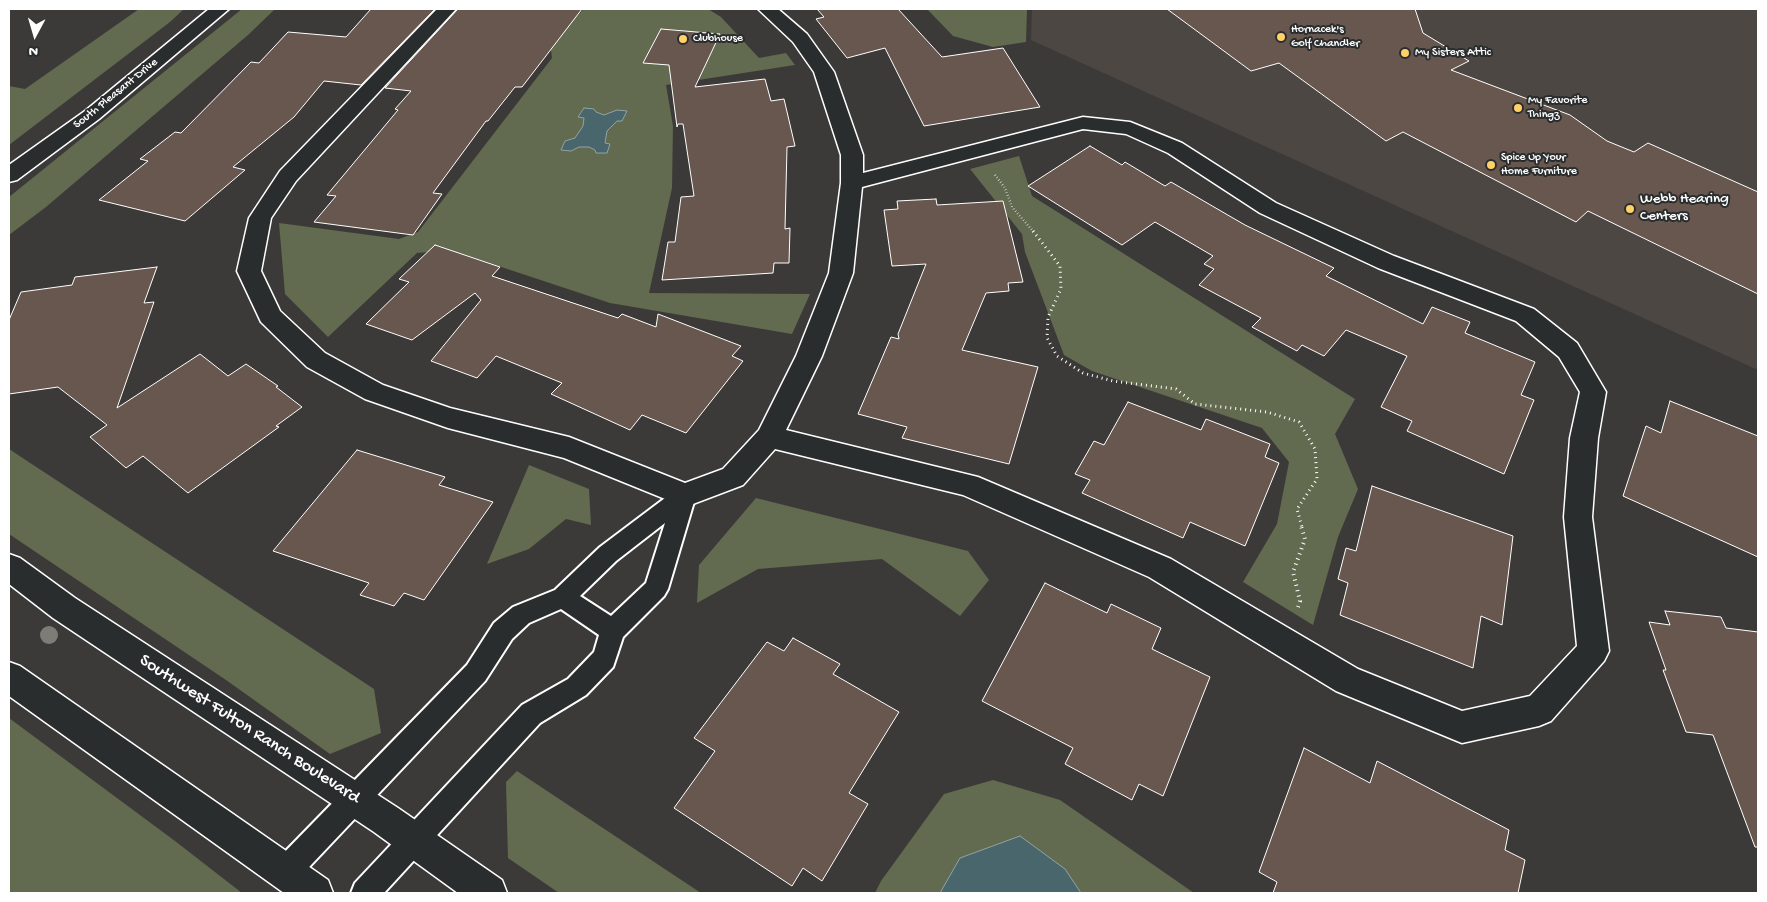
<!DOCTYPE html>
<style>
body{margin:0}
#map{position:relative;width:1767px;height:902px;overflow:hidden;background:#3c3a38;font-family:"Gochi Hand",sans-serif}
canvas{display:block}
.frame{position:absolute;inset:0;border:10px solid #fff;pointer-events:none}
.north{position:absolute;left:10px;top:10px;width:50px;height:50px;-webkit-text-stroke:4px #2a2d2e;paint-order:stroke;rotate:186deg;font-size:14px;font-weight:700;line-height:20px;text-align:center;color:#fff}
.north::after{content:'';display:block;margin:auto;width:18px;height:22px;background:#fff;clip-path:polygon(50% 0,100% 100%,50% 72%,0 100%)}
</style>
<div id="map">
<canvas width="1767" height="902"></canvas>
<div class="frame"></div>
<div class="north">N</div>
</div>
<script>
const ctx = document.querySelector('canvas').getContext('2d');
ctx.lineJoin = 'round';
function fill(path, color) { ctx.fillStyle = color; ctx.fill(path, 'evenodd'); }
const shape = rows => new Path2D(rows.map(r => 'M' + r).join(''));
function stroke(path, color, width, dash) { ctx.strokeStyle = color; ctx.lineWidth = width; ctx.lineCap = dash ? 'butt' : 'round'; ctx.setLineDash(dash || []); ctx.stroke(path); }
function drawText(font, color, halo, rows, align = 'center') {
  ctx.font = font + ' "Gochi Hand",sans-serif'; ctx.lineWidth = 4; ctx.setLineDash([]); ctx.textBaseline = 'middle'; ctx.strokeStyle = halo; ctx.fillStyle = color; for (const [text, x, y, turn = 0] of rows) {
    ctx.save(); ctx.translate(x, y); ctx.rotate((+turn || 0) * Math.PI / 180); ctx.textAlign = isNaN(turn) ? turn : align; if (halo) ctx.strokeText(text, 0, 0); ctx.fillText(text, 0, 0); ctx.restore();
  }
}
const built = shape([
 [1032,9,1758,9,1758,370,1031,40]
]);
const green = shape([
 [139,9,184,9,170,22,9,145,9,86,25,89],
 [242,9,275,9,248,35,46,207,9,235,9,197],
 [584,9,708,9,721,17,759,58,786,53,795,65,666,85,673,126,672,188,649,293,810,294,792,334,610,303,450,250,417,253,328,337,285,294,279,223,399,239,418,232,552,58,550,43],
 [927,9,1027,9,1026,42,993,47,953,36],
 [1019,156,1032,196,1355,399,1335,434,1358,489,1338,537,1313,625,1243,582,1277,524,1289,462,1262,428,1092,371,1064,355,1025,252,1022,234,970,169],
 [9,449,374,689,381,733,330,754,226,680,9,534],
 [529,465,589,489,591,525,566,519,529,549,487,564],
 [756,498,968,551,989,580,960,616,882,559,758,569,697,603,699,565],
 [9,718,175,841,242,893,9,893],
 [517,771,701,893,559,893,508,858,506,782],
 [993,780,1060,800,1194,893,875,893,881,881,944,794]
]);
const water = shape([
 [584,108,594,109,596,112,604,115,617,110,627,111,622,121,617,121,607,131,605,143,610,144,607,153,596,153,595,150,589,147,579,147,571,151,561,150,565,141,575,138,583,126,584,118,578,117,584,108],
 [1020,836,1065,869,1081,893,940,893,960,858,1020,836]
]);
const building = shape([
 [371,9,435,9,361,85,324,81,294,117,233,167,245,170,185,221,99,200,148,161,140,159,175,132,181,133,251,62,259,63,288,32,346,37,371,9],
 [458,9,582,9,522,87,515,87,488,121,486,121,433,193,442,194,413,235,314,222,336,196,327,195,398,110,395,109,411,91,385,88,458,9],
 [817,9,898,9,942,57,1003,48,1040,107,924,126,885,48,847,58,816,19,824,17,817,9],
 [1167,9,1415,9,1423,33,1469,61,1451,70,1570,115,1607,141,1634,152,1648,143,1758,192,1758,294,1588,211,1576,222,1403,132,1386,141,1279,63,1251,71,1167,9],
 [661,29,720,34,695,87,765,79,771,101,784,99,795,146,787,147,785,229,790,228,789,263,774,263,773,273,662,280,668,242,675,242,681,197,694,196,683,124,678,124,677,127,669,65,643,63,661,29],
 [1090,146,1122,165,1125,162,1165,186,1171,182,1245,225,1334,268,1326,276,1423,324,1432,307,1470,322,1465,333,1535,362,1521,395,1534,400,1504,474,1407,431,1412,421,1381,407,1407,356,1346,330,1324,356,1302,345,1297,351,1252,327,1261,318,1199,285,1214,269,1204,264,1213,256,1155,222,1122,245,1028,186,1090,146],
 [936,199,937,205,1003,201,1023,282,1008,283,1009,291,986,293,962,350,1038,367,1009,464,902,438,907,427,858,414,891,337,899,339,898,334,926,264,892,266,884,210,898,209,897,201,936,199],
 [435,245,500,267,492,276,618,318,622,314,656,327,658,314,741,346,732,356,743,361,686,433,642,415,630,430,551,394,562,383,496,356,477,378,431,361,481,300,475,293,412,340,366,324,409,282,399,279,435,245],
 [157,267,144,303,154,302,117,408,200,354,228,376,246,364,278,386,276,387,302,407,276,426,279,427,188,493,143,456,126,468,90,437,107,425,58,387,9,394,9,320,21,292,72,285,75,277,157,267],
 [1670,401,1758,436,1758,557,1623,496,1646,426,1661,433,1670,401],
 [1128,402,1201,430,1206,419,1270,444,1265,457,1279,463,1245,546,1190,522,1183,538,1082,493,1090,480,1075,474,1094,441,1104,445,1128,402],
 [357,450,445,477,439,485,493,502,424,600,404,593,394,606,360,595,369,583,273,551,357,450],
 [1372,486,1513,536,1502,625,1481,616,1473,668,1340,615,1348,583,1338,579,1346,548,1356,551,1372,486],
 [1045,583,1107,613,1111,604,1161,628,1152,649,1210,677,1163,796,1139,784,1132,800,1065,764,1073,748,982,701,1045,583],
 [1665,611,1721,617,1726,628,1758,632,1758,847,1755,847,1713,735,1686,732,1663,670,1666,670,1649,622,1670,625,1665,611],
 [793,638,840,664,833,674,899,712,849,793,868,804,822,881,803,868,792,886,674,808,715,751,694,738,767,642,784,651,793,638],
 [1304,748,1370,783,1377,761,1509,830,1505,850,1525,860,1518,893,1273,893,1277,882,1259,872,1304,748]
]);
const pathFar2 = shape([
 [995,175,1005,188,1012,207,1034,232]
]);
const pathFar1 = shape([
 [1033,231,1060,266,1061,289,1048,317,1047,338,1057,356,1083,373,1113,381,1176,389,1195,404,1267,412,1299,422,1315,449,1317,479,1297,509,1302,527]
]);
const path = shape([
 [1298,607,1300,601,1293,572,1305,539,1301,526]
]);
const lane = shape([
 [685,486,693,489,696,495,668,589,664,596,623,637,613,667,586,695,540,723,384,893,351,893,355,883,522,705,568,679,594,652,599,635,561,609,529,623,512,639,485,681,294,883,284,887,274,883,270,873,274,863,467,665,494,623,513,607,555,590,600,547,677,489,685,486],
 [665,523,646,583,611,616,580,596,616,561,665,523]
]);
const street = shape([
 [209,9,229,9,99,119,17,180,9,182,9,165,85,111,209,9],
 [437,9,456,9,296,181,271,218,261,271,280,311,325,353,383,385,450,408,569,437,685,483,723,469,759,430,796,356,829,273,841,183,841,155,814,72,793,42,758,9,778,9,807,34,834,72,863,155,863,173,1083,117,1130,122,1182,143,1276,203,1394,256,1534,309,1577,343,1606,392,1598,438,1592,517,1609,651,1604,661,1551,721,1539,726,1462,743,1336,691,1149,577,963,495,775,449,743,485,685,507,564,458,448,428,365,399,307,367,261,322,237,271,249,218,280,171,437,9],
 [1083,129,1126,134,1168,153,1260,213,1378,268,1516,321,1559,357,1580,392,1570,438,1564,517,1577,646,1530,696,1462,711,1358,669,1171,559,978,477,786,430,822,356,853,273,862,187,1083,129]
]);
const secondary = shape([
 [9,554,20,558,75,598,398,808,502,880,507,893,458,893,374,832,53,618,9,584,9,554],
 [9,662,20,666,328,880,333,893,284,893,9,696,9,662]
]);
const trees = [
 [49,635]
];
const markers = [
 [1281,37,5,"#ffd166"],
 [683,39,5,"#ffd166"],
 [1405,53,5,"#ffd166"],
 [1518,108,5,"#ffd166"],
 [1491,165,5,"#ffd166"],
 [1630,209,5,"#ffd166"]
];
const farPoinames = [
 ["Hornacek's",1291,30],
 ["Golf Chandler",1291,44],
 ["Clubhouse",693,39],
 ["My Sisters Attic",1415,53],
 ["My Favorite",1528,101],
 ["Thingz",1528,115],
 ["Spice Up Your",1501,158],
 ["Home Furniture",1501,172]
];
const farStreetnames = [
 ["South Pleasant Drive",116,94,-39]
];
const poiNames = [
 ["Webb Hearing",1640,200],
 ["Centers",1640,217]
];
const nearStreetnames = [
 ["Southwest Fulton Ranch Boulevard",249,730,33]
];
fill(built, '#4d4743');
fill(green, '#626a50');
fill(water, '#48666b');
stroke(water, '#91a3a6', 1);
fill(building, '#67574e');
stroke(building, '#fff', 1);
stroke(lane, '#fff', 4);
stroke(street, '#fff', 3);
stroke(secondary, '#fff', 3);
stroke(pathFar2, '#fff', 2.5, [0.5, 2.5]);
stroke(pathFar1, '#fff', 3, [1, 4]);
stroke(path, '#fff', 4, [1, 4.5]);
fill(lane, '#2a2d2e');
fill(street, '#2a2d2e');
fill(secondary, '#2a2d2e');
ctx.fillStyle = '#7c7d76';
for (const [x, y] of trees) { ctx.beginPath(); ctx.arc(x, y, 9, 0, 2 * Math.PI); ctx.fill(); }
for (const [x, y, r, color] of markers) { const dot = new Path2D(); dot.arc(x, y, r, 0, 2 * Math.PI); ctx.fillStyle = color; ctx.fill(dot); stroke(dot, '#2a2d2e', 2); }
drawText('12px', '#fff', '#2a2d2e', farPoinames, 'left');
drawText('12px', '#fff', '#2a2d2e', farStreetnames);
drawText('15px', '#fff', '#2a2d2e', poiNames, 'left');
drawText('18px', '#fff', '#2a2d2e', nearStreetnames);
</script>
